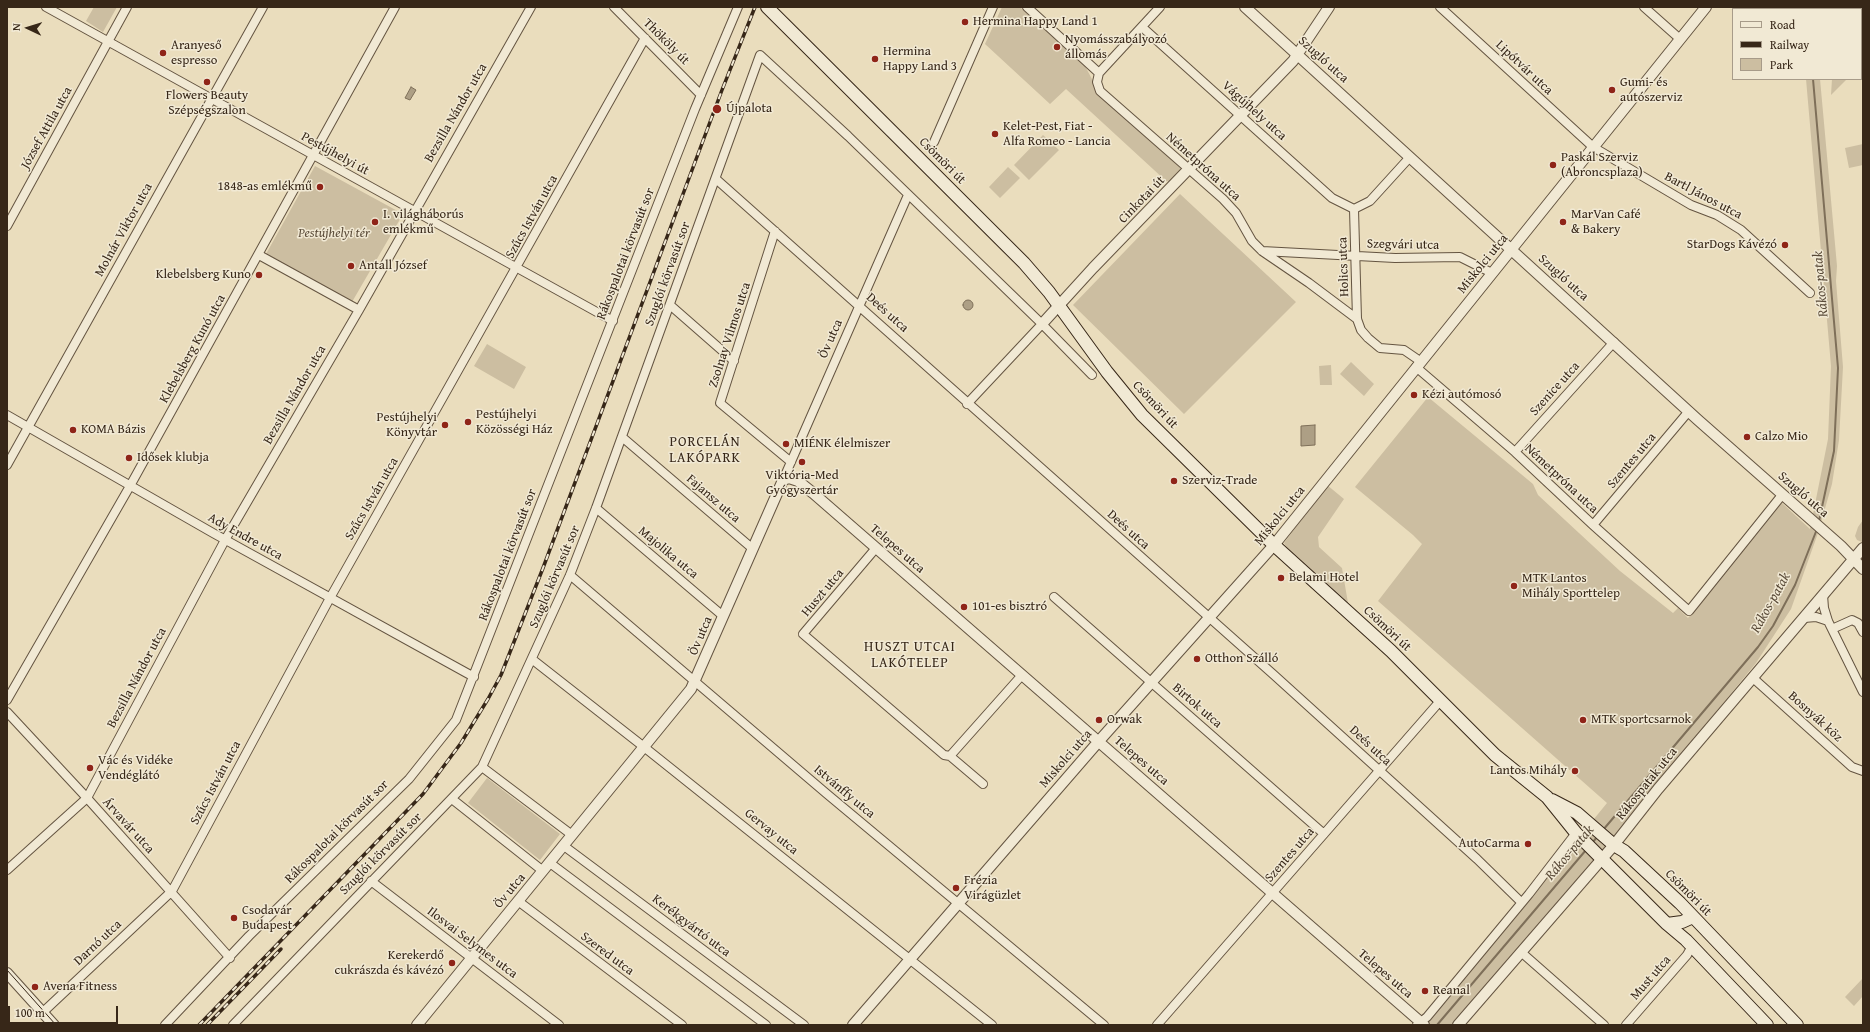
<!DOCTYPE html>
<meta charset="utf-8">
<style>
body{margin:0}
#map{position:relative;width:1870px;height:1032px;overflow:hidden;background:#eaddbd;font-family:"Gentium Book Plus",serif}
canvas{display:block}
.frame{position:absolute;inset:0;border:8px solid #372718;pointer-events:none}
.legend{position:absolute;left:1732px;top:8px;width:130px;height:72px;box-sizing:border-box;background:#f1e9d4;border:1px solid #a79b89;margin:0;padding:5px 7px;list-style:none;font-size:12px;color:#372718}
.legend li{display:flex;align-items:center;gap:8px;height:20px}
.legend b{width:20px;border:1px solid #a79b89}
.north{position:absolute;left:8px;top:8px;width:40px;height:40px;-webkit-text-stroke:3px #f1e9d4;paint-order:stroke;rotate:274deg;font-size:11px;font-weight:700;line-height:16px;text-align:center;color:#372718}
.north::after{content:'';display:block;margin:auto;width:14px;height:18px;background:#372718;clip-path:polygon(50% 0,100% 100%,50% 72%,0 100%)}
.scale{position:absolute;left:8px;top:1006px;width:110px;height:18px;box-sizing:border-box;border:2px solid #372718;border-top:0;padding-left:5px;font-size:12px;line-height:14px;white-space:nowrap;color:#372718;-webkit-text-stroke:3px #f1e9d4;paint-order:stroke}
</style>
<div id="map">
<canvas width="1870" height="1032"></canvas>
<div class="frame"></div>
<ul class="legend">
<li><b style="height:5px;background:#f1e9d4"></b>Road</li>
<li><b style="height:5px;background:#372718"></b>Railway</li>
<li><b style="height:11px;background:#ccbea1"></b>Park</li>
</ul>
<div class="north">N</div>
<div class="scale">100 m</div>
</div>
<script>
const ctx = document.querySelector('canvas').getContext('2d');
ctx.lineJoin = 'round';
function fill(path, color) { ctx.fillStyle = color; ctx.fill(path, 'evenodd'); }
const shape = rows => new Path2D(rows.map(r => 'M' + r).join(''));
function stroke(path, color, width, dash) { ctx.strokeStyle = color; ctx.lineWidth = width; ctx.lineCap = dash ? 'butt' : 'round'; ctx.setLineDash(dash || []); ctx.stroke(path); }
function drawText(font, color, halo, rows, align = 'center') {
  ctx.font = font + ' "Gentium Book Plus",serif'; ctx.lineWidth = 3; ctx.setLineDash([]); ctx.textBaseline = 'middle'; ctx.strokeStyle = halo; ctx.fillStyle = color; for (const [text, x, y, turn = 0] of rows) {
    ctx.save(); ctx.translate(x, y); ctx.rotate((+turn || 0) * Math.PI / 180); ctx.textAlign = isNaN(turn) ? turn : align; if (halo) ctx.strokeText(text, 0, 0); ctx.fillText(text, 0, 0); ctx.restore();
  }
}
const green = shape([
 [94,7,117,7,103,32,86,21],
 [1002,7,1020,7,1085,66,1093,81,1182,170,1170,182,1166,181,1066,89,1050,104,985,44],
 [1833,7,1863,7,1863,31,1861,31,1861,9,1834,9],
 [1806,79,1820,79,1837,266,1836,281,1843,367,1839,440,1832,484,1818,533,1791,609,1756,663,1592,863,1519,949,1452,1025,1426,1025,1607,803,1378,601,1422,544,1413,535,1355,487,1428,397,1533,484,1538,495,1620,571,1673,613,1678,608,1688,618,1782,503,1810,529,1828,439,1831,366],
 [1832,79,1847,79,1831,95],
 [1043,135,1059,150,1029,180,1014,165],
 [1863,144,1863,165,1849,168,1845,148],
 [315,166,403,214,352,302,266,254],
 [1008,167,1020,178,1000,198,989,187],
 [1180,194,1296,302,1184,414,1073,305],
 [487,344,526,367,514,389,474,366],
 [1351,362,1374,384,1364,396,1340,374],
 [1331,365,1332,385,1320,385,1319,366],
 [1327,485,1344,499,1318,537,1319,547,1342,568,1348,603,1347,605,1287,548,1284,543],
 [1863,520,1863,541,1862,542,1857,540,1855,536,1858,527],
 [487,778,560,834,540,860,468,803],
 [1863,978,1863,996,1854,1006,1845,997]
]);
const water = shape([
 [411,87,416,90,410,100,405,98,411,87],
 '963 305a5 5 0 1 1 10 0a5 5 0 1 1-10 0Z',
 [1315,425,1315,445,1301,446,1301,426,1315,425]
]);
const stream = shape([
 [1812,9,1812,7],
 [1813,79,1838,368,1834,451,1819,521],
 [1603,830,1758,647,1773,626,1795,585,1817,529],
 [1592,843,1598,836],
 [1437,1025,1586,850]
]);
const minor = shape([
 [46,7,613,321],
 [614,7,701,95],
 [1027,7,1099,73],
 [1440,7,1593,147,1691,205,1717,215,1741,230,1810,293],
 [1644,7,1680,39],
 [1142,27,1332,198,1354,209],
 [1099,73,1097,82,1100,91,1223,199,1236,213,1252,241,1262,251,1309,283,1357,319],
 [1099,73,1160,7],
 [934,142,993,7],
 [716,179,1274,675,1477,859,1521,902],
 [1354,209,1357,319,1361,330,1368,338,1380,348,1404,350,1420,361],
 [1354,209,1370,201,1410,157],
 [7,226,127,7],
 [775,231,720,403,791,462],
 [1262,251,1395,258,1460,257,1492,273],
 [259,255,359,310],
 [670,305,734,361],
 [1416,367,1515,452,1593,525,1689,611,1782,495],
 [967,404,1042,324],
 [7,415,213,533,474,677],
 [622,437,753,549],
 [1515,452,1614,342],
 [7,465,263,7],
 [783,480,908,195],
 [596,508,723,616],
 [1593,525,1689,411],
 [876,548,803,634,944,755,950,756,983,784],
 [570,575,827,794,1104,1025],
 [1823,595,1824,608,1828,621,1863,692],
 [1054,597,1324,834],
 [1804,618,1816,617,1828,621],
 [1832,629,1852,620,1858,623,1863,632],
 [533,660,644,747,992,1025],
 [1753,678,1852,767,1863,771],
 [7,700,130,486,395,7],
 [7,712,87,798,230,958],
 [950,756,1022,675],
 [482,767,572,835],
 [452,799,543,871],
 [564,846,804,1025],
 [550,863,766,1025],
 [7,870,87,798,225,540,359,310,531,7],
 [371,881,559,1025],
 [518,901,682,1025],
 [1521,952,1604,1025],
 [42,1013,172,891,330,598,645,38],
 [165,1025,249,936,409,779,456,720,695,109,738,7],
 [233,1025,482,767,570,575,596,508,760,55,848,136,1042,324,1092,375],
 [1157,1025,1441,700],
 [1417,1025,1427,1017,1529,894,1576,833],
 [1626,1025,1687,955,1692,946]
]);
const tertiary = shape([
 [1245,7,1698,420,1841,546,1863,569],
 [1042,324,1093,268,1293,61,1329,7],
 [7,973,54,1025],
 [417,1025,691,689,783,480,789,478,798,481,813,493,1424,1025],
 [853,1025,1099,741,1274,545,1706,7],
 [1458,1025,1614,845,1658,789,1863,548]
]);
const secondary = shape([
 [767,7,1024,263,1049,292,1107,372,1142,415,1274,545,1391,651,1495,755,1547,797,1576,833,1667,924,1686,940,1767,1025],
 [1552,800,1577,813,1614,845,1624,851,1680,903,1797,1025],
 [1667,924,1682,922,1693,917]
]);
const tram = shape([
 [7,970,56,1025]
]);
const rail = shape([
 [199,1025,423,794,461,743,488,699,501,675,543,568,722,90,755,7],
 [207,1025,281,949]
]);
const markers = [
 [965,22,4,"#8f2418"],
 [1057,47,4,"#8f2418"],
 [163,53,4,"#8f2418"],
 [875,59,4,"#8f2418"],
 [207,82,4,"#8f2418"],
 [1612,90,4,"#8f2418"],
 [717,109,5,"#8f2418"],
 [995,134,4,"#8f2418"],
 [1553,165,4,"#8f2418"],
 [320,187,4,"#8f2418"],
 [375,222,4,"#8f2418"],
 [1563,222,4,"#8f2418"],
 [1785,245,4,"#8f2418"],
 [351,266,4,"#8f2418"],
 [259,275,4,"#8f2418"],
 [1414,395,4,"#8f2418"],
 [468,422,4,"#8f2418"],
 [445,425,4,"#8f2418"],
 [73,430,4,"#8f2418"],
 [1747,437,4,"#8f2418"],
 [786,444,4,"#8f2418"],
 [129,458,4,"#8f2418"],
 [802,462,4,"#8f2418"],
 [1174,481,4,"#8f2418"],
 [1281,578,4,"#8f2418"],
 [1514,586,4,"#8f2418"],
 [964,607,4,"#8f2418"],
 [1197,659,4,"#8f2418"],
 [1099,720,4,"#8f2418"],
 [1583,720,4,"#8f2418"],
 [90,768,4,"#8f2418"],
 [1575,771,4,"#8f2418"],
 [1528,844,4,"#8f2418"],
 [956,888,4,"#8f2418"],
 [234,918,4,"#8f2418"],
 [452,963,4,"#8f2418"],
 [35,987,4,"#8f2418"],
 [1425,991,4,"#8f2418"]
];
const poiNames = [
 ["Hermina Happy Land 1",973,22],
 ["Nyomásszabályozó",1065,40],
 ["állomás",1065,55],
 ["Aranyeső",171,46],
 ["espresso",171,61],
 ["Hermina",883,52],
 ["Happy Land 3",883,67],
 ["Gumi- és",1620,83],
 ["autószerviz",1620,98],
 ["Flowers Beauty",207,96,"center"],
 ["Szépségszalon",207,111,"center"],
 ["Újpalota",726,109],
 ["Kelet-Pest, Fiat -",1003,127],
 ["Alfa Romeo - Lancia",1003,142],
 ["Paskál Szerviz",1561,158],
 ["(Abroncsplaza)",1561,173],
 ["1848-as emlékmű",312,187,"right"],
 ["I. világháborús",383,215],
 ["emlékmű",383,230],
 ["MarVan Café",1571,215],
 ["& Bakery",1571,230],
 ["StarDogs Kávézó",1777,245,"right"],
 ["Antall József",359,266],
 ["Klebelsberg Kuno",251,275,"right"],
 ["Kézi autómosó",1422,395],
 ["Pestújhelyi",476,415],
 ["Közösségi Ház",476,430],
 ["Pestújhelyi",437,418,"right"],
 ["Könyvtár",437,433,"right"],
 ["KOMA Bázis",81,430],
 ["Calzo Mio",1755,437],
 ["MIÉNK élelmiszer",794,444],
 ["Idősek klubja",137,458],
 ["Viktória-Med",802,476,"center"],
 ["Gyógyszertár",802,491,"center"],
 ["Szerviz-Trade",1182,481],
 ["Belami Hotel",1289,578],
 ["MTK Lantos",1522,579],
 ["Mihály Sporttelep",1522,594],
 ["101-es bisztró",972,607],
 ["Otthon Szálló",1205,659],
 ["Orwak",1107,720],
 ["MTK sportcsarnok",1591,720],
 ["Vác és Vidéke",98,761],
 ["Vendéglátó",98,776],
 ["Lantos Mihály",1567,771,"right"],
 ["AutoCarma",1520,844,"right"],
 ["Frézia",964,881],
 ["Virágüzlet",964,896],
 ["Csodavár",242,911],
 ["Budapest",242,926],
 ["Kerekerdő",444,956,"right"],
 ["cukrászda és kávézó",444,971,"right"],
 ["Avena Fitness",43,987],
 ["Reanal",1433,991]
];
const streetNames = [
 ["Thököly út",666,42,45],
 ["Szugló utca",1323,60,42],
 ["Lipótvár utca",1524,68,43],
 ["Vágújhely utca",1254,111,42],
 ["Bezsilla Nándor utca",456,113,-60],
 ["József Attila utca",47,128,-61],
 ["Pestújhelyi út",335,154,29],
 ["Csömöri út",942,161,45],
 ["Németpróna utca",1203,167,42],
 ["Bartl János utca",1703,196,28],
 ["Cinkotai út",1142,200,-46],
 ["Szűcs István utca",532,217,-61],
 ["Molnár Viktor utca",124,230,-61],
 ["Szegvári utca",1403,245,1],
 ["Rákospalotai körvasút sor",626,254,-69],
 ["Miskolci utca",1483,264,-51],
 ["Holics utca",1344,267,-92],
 ["Szuglói körvasút sor",668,274,-70],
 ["Szugló utca",1563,278,42],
 ["Deés utca",887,313,42],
 ["Zsolnay Vilmos utca",730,335,-72],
 ["Öv utca",831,339,-66],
 ["Klebelsberg Kunó utca",193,349,-61],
 ["Szenice utca",1555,389,-48],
 ["Bezsilla Nándor utca",295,395,-60],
 ["Csömöri út",1155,405,47],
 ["Szentes utca",1632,461,-50],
 ["Németpróna utca",1561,479,43],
 ["Szugló utca",1803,495,41],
 ["Szűcs István utca",372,499,-60],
 ["Fajansz utca",713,499,41],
 ["Miskolci utca",1280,516,-51],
 ["Deés utca",1128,530,42],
 ["Ady Endre utca",245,537,29],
 ["Telepes utca",897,549,41],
 ["Majolika utca",668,553,40],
 ["Rákospalotai körvasút sor",508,555,-69],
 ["Szuglói körvasút sor",555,577,-67],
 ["Huszt utca",823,593,-50],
 ["Csömöri út",1387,629,43],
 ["Öv utca",701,636,-67],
 ["Bezsilla Nándor utca",137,678,-62],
 ["Birtok utca",1197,706,41],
 ["Bosnyák köz",1815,717,42],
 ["Deés utca",1370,746,43],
 ["Miskolci utca",1066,759,-49],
 ["Telepes utca",1141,761,41],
 ["Szűcs István utca",216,783,-62],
 ["Rákospatak utca",1647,784,-51],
 ["Istvánffy utca",844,792,40],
 ["Árvavár utca",128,826,48],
 ["Rákospalotai körvasút sor",337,832,-45],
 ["Gervay utca",771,832,39],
 ["Szuglói körvasút sor",381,854,-45],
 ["Szentes utca",1290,855,-49],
 ["Öv utca",510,891,-50],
 ["Csömöri út",1688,893,45],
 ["Kerékgyártó utca",691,926,37],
 ["Darnó utca",98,943,-43],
 ["Ilosvai Selymes utca",472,943,37],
 ["Szered utca",607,954,37],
 ["Telepes utca",1385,974,41],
 ["Must utca",1651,978,-49]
];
const parkNames = [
 ["Pestújhelyi tér",334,234]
];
const waterNames = [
 ["Rákos-patak",1821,284,-95],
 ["Rákos-patak",1771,603,-61],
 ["Rákos-patak",1570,853,-50]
];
const neighbourhoodNames = [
 ["PORCELÁN",705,442],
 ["LAKÓPARK",705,458],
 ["HUSZT UTCAI",910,647],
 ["LAKÓTELEP",910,663]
];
fill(green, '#ccbea1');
fill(water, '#ad9f85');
stroke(water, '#7e6f59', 1);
stroke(stream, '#7e6f59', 2);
stroke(minor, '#645441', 10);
stroke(tertiary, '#645441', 12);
stroke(secondary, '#372718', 14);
stroke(minor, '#f1e9d4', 8);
stroke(tertiary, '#f1e9d4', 10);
stroke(secondary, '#f1e9d4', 12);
stroke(tram, '#372718', 1);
stroke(rail, '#372718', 3.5);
stroke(rail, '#f1e9d4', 2, [6]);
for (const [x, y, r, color] of markers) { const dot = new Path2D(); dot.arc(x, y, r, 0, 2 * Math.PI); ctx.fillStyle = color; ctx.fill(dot); stroke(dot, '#f1e9d4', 1.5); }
drawText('13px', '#372718', '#f1e9d4', poiNames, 'left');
drawText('13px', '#372718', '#f1e9d4', streetNames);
drawText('italic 13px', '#5c4d3a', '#f1e9d4', parkNames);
drawText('italic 14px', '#5a4b39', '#f1e9d4', waterNames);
ctx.letterSpacing = '1px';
drawText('14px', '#372718', '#f1e9d4', neighbourhoodNames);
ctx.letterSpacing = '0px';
</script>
